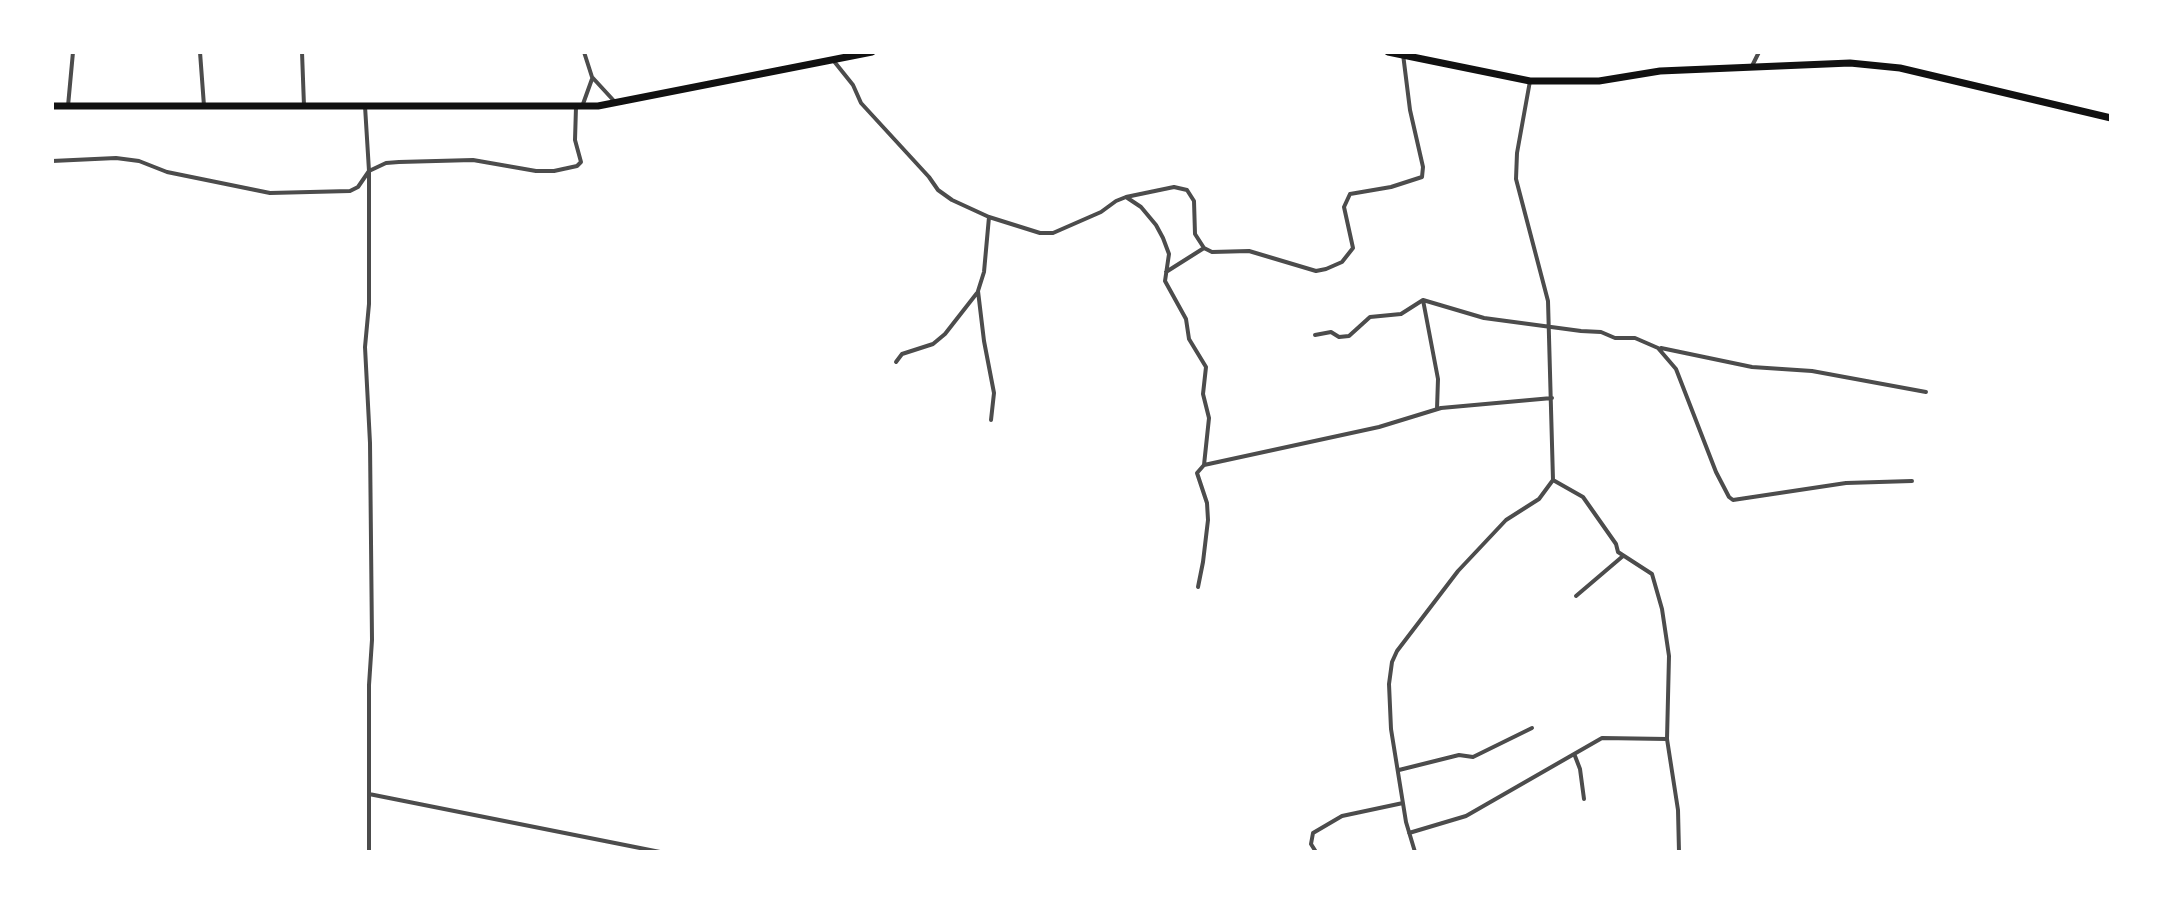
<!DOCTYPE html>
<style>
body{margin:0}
#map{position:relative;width:2163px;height:904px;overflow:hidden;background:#fff;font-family:"Roboto Serif",serif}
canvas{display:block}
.frame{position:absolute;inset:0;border:54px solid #fff;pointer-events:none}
</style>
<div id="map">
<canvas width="2163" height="904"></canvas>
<div class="frame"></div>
</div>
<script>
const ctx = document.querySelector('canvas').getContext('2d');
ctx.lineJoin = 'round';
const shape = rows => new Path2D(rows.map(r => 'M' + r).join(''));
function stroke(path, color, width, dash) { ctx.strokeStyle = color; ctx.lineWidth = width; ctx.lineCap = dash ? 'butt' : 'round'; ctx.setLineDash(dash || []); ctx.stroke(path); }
const minor = shape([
 [200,52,204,106],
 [302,52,304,106],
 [584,52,592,77,615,102],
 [833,60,853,85,861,103,929,177,938,190,952,200,989,217,1040,233,1053,233,1101,212,1116,201,1126,197,1141,207,1156,225,1163,238,1169,254,1165,281,1186,319,1189,339,1206,367,1203,394,1209,418,1204,465],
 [1752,66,1759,52],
 [583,104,592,79],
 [68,106,73,52],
 [365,106,369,171,369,304,365,347,370,443,372,640,369,685,369,852],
 [52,161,116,158,139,161,167,172,270,193,350,191,358,187,369,171,386,163,399,162,473,160,536,171,554,171,577,166,581,162,575,140,576,107],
 [1126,197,1174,187,1187,190,1194,201,1195,234,1204,248,1212,252,1249,251,1316,271,1326,269,1342,262,1353,248,1344,207,1350,194,1391,187,1422,177,1423,167,1410,110,1403,54],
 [989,217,984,272,978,291,984,341,994,393,991,420],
 [1166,272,1204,248],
 [1315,335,1331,332,1339,337,1349,336,1370,317,1401,314,1423,300],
 [1661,348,1752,367,1812,371,1926,392],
 [896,362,902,354,933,344,945,334,977,293],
 [1437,409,1438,379,1423,300,1484,318,1581,331,1601,332,1615,338,1635,338,1658,348,1676,369,1716,472,1729,497,1733,500,1846,483,1912,481],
 [1553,480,1583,497,1616,544,1618,552,1652,574,1662,609,1669,656,1667,739,1678,810,1679,852],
 [1198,587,1203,562,1208,520,1207,503,1197,473,1204,465,1379,427,1441,408,1552,398],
 [1576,596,1623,556],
 [1575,756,1580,769,1584,799],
 [1399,770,1459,755,1473,757,1532,728],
 [369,794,660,852],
 [1409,833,1466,816,1602,738,1667,739],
 [1316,852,1311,844,1313,833,1342,816,1403,803],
 [1415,852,1406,822,1391,729,1389,684,1392,662,1397,651,1458,571,1506,520,1539,499,1553,480,1548,301,1516,179,1517,153,1530,81]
]);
const primary = shape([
 [1388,52,1530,81,1599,81,1660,71,1850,63,1900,68,2111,118],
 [52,106,598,106,872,52]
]);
stroke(minor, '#4c4c4c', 4);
stroke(primary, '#111', 7);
</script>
